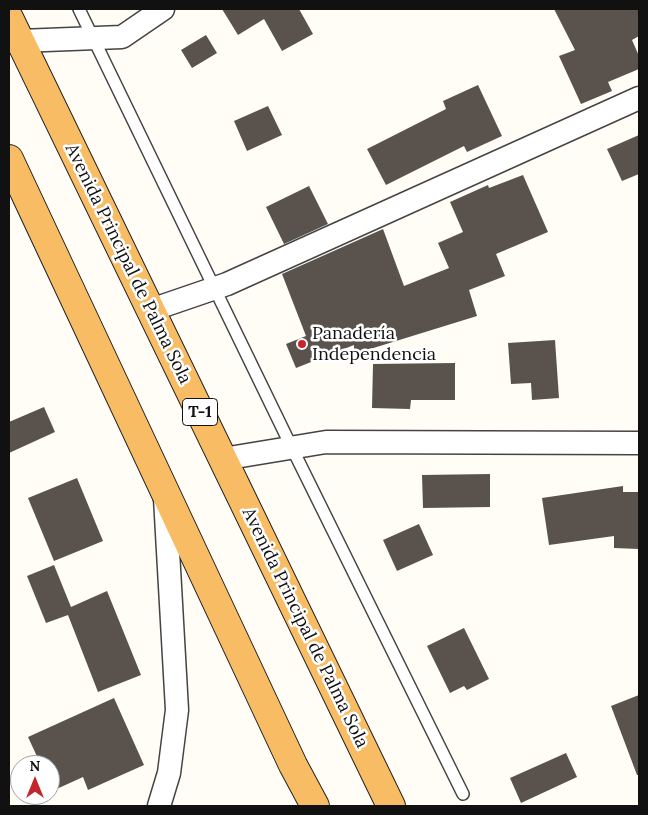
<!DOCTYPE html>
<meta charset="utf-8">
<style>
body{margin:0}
#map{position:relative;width:648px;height:815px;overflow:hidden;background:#fffdf5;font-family:Lora,serif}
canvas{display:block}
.frame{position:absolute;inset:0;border:10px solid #111;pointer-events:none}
.north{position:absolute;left:10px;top:755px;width:50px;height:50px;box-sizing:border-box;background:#fff;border:1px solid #a0a0a0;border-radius:50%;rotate:0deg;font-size:14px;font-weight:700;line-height:20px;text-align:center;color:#111}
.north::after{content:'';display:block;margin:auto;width:18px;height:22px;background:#c4262e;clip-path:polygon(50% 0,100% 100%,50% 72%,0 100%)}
</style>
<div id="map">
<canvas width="648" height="815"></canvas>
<div class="frame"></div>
<div class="north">N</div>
</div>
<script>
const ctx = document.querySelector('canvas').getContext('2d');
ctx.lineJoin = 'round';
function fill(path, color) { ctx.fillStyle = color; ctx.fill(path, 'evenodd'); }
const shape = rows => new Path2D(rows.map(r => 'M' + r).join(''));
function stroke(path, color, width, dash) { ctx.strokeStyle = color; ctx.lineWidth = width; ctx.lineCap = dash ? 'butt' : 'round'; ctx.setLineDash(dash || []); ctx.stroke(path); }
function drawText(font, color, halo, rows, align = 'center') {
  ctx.font = font + ' Lora,serif'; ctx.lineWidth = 5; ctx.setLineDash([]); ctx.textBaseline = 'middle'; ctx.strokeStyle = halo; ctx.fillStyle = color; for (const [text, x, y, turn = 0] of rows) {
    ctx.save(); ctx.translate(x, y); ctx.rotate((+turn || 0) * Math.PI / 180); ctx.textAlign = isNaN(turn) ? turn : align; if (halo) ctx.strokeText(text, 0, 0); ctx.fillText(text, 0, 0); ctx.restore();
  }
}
const building = shape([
 [222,9,299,9,313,34,282,51,264,19,238,35],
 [554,9,639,9,639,36,632,40,639,56,639,69,608,82,612,91,581,104,559,56,575,50],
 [206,35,217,53,192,68,181,50],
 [478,85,502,136,467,152,464,146,386,185,367,149,446,109,443,101],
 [268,106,282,135,247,151,234,121],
 [639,135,639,174,622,181,607,149],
 [523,175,548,232,496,254,505,276,469,290,477,316,354,354,354,345,296,368,286,344,306,336,282,274,383,229,404,286,449,268,438,243,463,232,450,202,488,185,489,188],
 [309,186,328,224,284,244,266,207],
 [555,340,559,398,532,400,531,383,511,384,508,343],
 [455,363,455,400,411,400,410,409,372,408,373,364],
 [44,407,55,432,9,453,9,422],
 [490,474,490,507,423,508,422,475],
 [77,478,103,541,54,561,28,498],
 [623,486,623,492,639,492,639,549,614,548,614,536,549,545,542,498],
 [419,524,433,555,397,571,383,540],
 [54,565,71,607,107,591,141,675,98,692,68,615,46,623,27,576],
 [464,628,489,679,467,690,464,686,450,693,427,646],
 [639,695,639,775,637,775,611,706],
 [114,698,144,765,88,790,83,777,50,792,50,765,41,765,28,737],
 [566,753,577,777,521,803,510,778]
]);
const service = shape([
 [79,9,292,448,463,794]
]);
const minor = shape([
 [20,41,122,37,163,9],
 [151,310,227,284,639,98],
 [223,459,326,442,639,443],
 [159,806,169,773,177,710,165,498]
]);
const trunk = shape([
 [9,18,391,806],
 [9,159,293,765,315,806]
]);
const markers = [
 [302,344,5,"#c4262e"]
];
const shields = [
 [200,412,35]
];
const shieldNames = [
 ["T-1",200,412]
];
const streetNames = [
 ["Avenida Principal de Palma Sola",128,264,64],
 ["Avenida Principal de Palma Sola",305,628,64]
];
const poiNames = [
 ["Panadería",312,334],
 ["Independencia",312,355]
];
fill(building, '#5a524d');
stroke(service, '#444', 14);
stroke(minor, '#444', 25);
stroke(trunk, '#222', 30);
stroke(service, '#fff', 11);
stroke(minor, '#fff', 22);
stroke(trunk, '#f7bc64', 28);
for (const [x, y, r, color] of markers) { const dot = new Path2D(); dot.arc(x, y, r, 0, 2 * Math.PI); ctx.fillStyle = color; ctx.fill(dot); stroke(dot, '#fff', 2); }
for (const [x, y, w] of shields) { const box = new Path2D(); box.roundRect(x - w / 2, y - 13.5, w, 27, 4); ctx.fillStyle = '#fff'; ctx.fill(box); stroke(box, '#111', 1); }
drawText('bold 16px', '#111', null, shieldNames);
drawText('18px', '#111', '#fff', streetNames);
drawText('18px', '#111', '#fff', poiNames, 'left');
</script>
